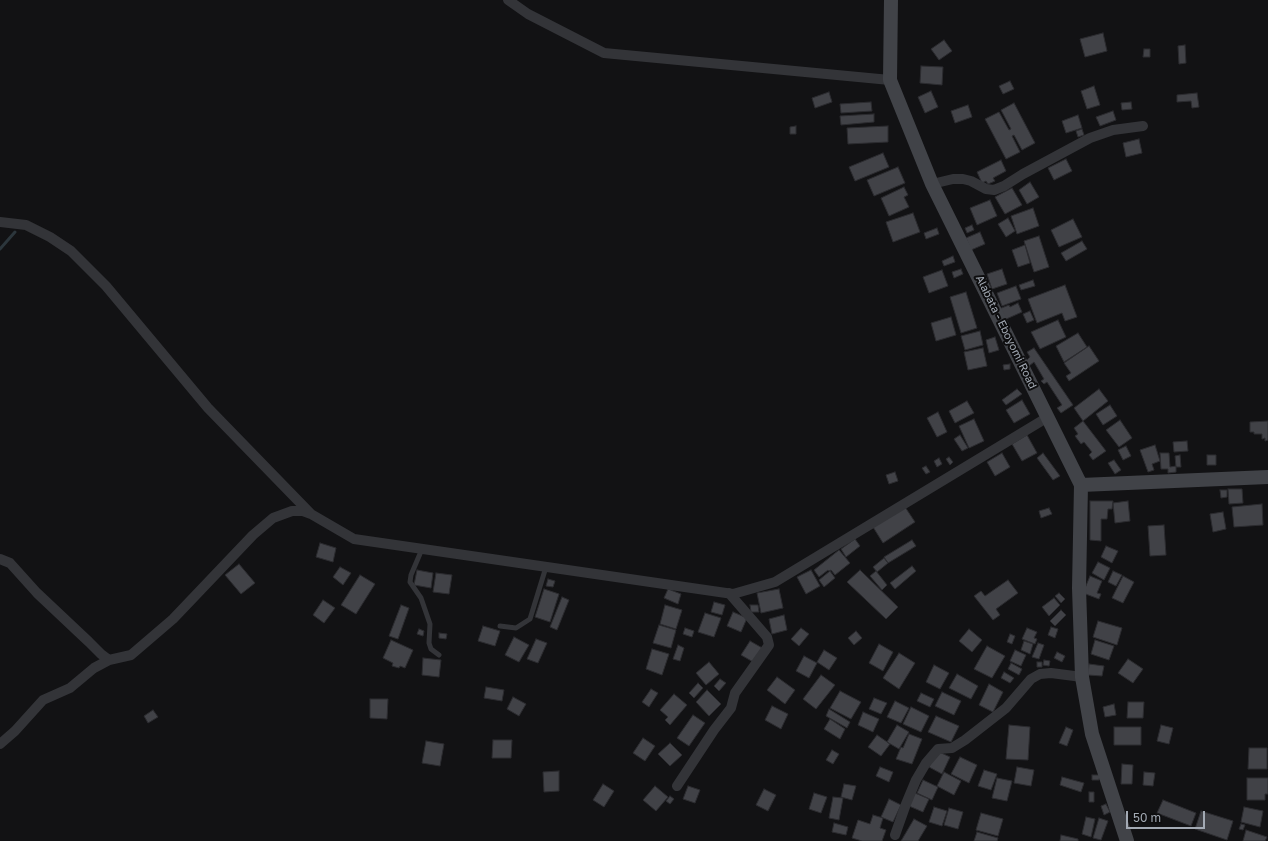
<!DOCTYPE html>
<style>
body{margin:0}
#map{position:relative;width:1268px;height:841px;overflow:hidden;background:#121214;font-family:"Golos Text",sans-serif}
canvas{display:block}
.scale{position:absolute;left:1126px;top:811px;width:79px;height:18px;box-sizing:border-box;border:2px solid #a3aab4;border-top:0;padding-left:5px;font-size:12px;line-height:14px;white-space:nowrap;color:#a3aab4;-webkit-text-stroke:3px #0d0d0e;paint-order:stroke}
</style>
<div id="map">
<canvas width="1268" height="841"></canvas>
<div class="scale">50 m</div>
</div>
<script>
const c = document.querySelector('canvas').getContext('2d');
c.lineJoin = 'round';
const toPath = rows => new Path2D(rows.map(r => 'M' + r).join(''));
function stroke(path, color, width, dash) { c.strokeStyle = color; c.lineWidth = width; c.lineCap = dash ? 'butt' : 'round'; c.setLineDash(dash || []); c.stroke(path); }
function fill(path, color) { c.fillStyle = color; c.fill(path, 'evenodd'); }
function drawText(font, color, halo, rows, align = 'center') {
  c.font = font + ' "Golos Text",sans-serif'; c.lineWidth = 4; c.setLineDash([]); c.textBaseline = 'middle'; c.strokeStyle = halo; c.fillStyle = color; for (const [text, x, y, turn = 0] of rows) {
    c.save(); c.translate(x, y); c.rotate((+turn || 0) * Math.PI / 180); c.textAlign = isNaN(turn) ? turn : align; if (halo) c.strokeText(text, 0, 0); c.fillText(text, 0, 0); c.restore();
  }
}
stroke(toPath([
 [0,249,15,232]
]), '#2c363c', 3);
const building = toPath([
 [1103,33,1107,51,1085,57,1080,39,1103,33],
 [944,40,952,51,939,60,931,49,944,40],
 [1185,45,1186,63,1179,64,1178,46,1185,45],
 [1144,49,1150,49,1150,57,1143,57,1144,49],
 [921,66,943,67,942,85,920,83,921,66],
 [1010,81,1014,89,1003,94,999,86,1010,81],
 [1094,86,1100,105,1087,109,1081,91,1094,86],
 [931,91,938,107,925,113,918,97,931,91],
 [829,92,832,102,815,108,812,98,829,92],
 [1197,93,1199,107,1192,108,1191,101,1177,102,1177,95,1197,93],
 [871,102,872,111,841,113,840,104,871,102],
 [1131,102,1132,109,1122,110,1121,103,1131,102],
 [1014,103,1035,143,1022,150,1014,135,1012,136,1020,152,1006,159,985,119,999,112,1009,130,1011,129,1001,110,1014,103],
 [968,105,972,117,955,123,951,111,968,105],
 [1113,111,1116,120,1100,126,1096,117,1113,111],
 [874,114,874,122,841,125,840,116,874,114],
 [1078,115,1082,128,1066,133,1062,121,1078,115],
 [796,126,796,134,790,134,790,127,796,126],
 [888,126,888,142,848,144,847,128,888,126],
 [1082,129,1084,135,1078,137,1076,131,1082,129],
 [1139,139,1142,153,1126,157,1123,143,1139,139],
 [883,153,889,167,855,181,849,167,883,153],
 [1066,159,1072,171,1054,180,1048,168,1066,159],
 [1001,160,1006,171,993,178,995,181,988,184,986,181,982,183,977,172,1001,160],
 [898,167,905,183,874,196,867,180,898,167],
 [1030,182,1039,197,1027,204,1019,190,1030,182],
 [904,187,908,195,904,197,909,207,889,216,881,198,904,187],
 [1012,188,1022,205,1005,214,995,197,1012,188],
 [990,200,997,216,977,225,970,208,990,200],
 [1033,208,1039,226,1017,234,1011,216,1033,208],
 [913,213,920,232,893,242,886,222,913,213],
 [1008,218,1015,231,1006,237,998,224,1008,218],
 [1073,219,1082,237,1059,247,1051,230,1073,219],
 [972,225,974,230,967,233,965,228,972,225],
 [937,228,939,234,926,239,924,233,937,228],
 [980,232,985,244,971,250,966,238,980,232],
 [1039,236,1049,267,1034,272,1024,241,1039,236],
 [1082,241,1087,249,1066,261,1061,253,1082,241],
 [1025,245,1030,263,1018,267,1012,250,1025,245],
 [953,256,955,262,944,266,942,261,953,256],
 [961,269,963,274,954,278,952,272,961,269],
 [1002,269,1007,284,992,289,987,274,1002,269],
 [942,270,948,286,929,293,923,277,942,270],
 [1033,280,1035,286,1021,290,1019,285,1033,280],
 [1065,285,1077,317,1065,321,1062,313,1037,323,1028,299,1065,285],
 [1016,286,1021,299,1002,306,997,293,1016,286],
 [966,292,977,328,961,333,950,297,966,292],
 [1018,303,1022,312,1004,320,999,309,1009,305,1010,307,1018,303],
 [1030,311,1034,320,1027,323,1023,314,1030,311],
 [951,317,956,335,936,341,931,323,951,317],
 [1058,320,1066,337,1040,349,1031,332,1058,320],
 [980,331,983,345,965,350,961,336,980,331],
 [1078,333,1087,347,1064,362,1056,346,1078,333],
 [995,337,999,350,989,353,986,340,995,337],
 [1089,346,1099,361,1069,381,1066,376,1071,373,1064,363,1089,346],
 [983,348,987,366,968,370,964,352,983,348],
 [1034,348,1073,405,1061,413,1057,408,1062,405,1047,382,1044,384,1041,381,1044,379,1034,362,1029,366,1026,361,1030,357,1027,352,1034,348],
 [1010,364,1010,369,1004,370,1003,365,1010,364],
 [1017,389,1022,394,1006,405,1002,400,1017,389],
 [1099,389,1108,401,1083,421,1074,408,1099,389],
 [1022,400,1030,414,1014,423,1006,410,1022,400],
 [967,401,974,413,955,423,949,411,967,401],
 [1110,405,1117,416,1103,425,1096,414,1110,405],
 [938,412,947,432,937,437,927,418,938,412],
 [974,419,984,441,969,448,959,426,974,419],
 [1120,420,1132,438,1119,447,1106,430,1120,420],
 [1083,421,1106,451,1093,460,1089,455,1092,452,1084,442,1081,444,1075,436,1078,434,1074,428,1083,421],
 [1268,421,1268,440,1265,441,1265,438,1262,439,1262,434,1254,434,1254,432,1250,432,1250,422,1268,421],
 [960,435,968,448,962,451,954,439,960,435],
 [1027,435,1037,453,1022,461,1012,444,1027,435],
 [1187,441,1188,451,1174,452,1173,442,1187,441],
 [1155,445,1160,461,1152,464,1154,470,1148,472,1140,450,1155,445],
 [1126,446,1131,456,1123,460,1118,450,1126,446],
 [1002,453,1010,467,995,476,987,462,1002,453],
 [1043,453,1060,476,1053,480,1037,458,1043,453],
 [1160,453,1169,453,1170,467,1176,466,1176,472,1168,473,1168,469,1161,469,1160,453],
 [1180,455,1181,467,1176,467,1175,456,1180,455],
 [1207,455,1216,455,1216,465,1207,465,1207,455],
 [949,457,953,462,950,465,946,459,949,457],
 [939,458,942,464,937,467,934,461,939,458],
 [1114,460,1121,470,1115,474,1108,463,1114,460],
 [926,466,930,472,926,474,922,468,926,466],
 [895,472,898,481,889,484,886,475,895,472],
 [1228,489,1242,489,1243,503,1229,504,1228,489],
 [1220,490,1227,490,1227,497,1221,498,1220,490],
 [1090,501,1113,501,1112,509,1108,509,1107,519,1101,519,1101,541,1090,540,1090,501],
 [1128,501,1130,521,1115,523,1113,503,1128,501],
 [1262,504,1263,525,1234,527,1232,507,1262,504],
 [905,507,915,522,883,543,873,527,905,507],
 [1049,508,1052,514,1041,518,1039,511,1049,508],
 [1223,512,1226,529,1213,532,1210,514,1223,512],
 [1164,525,1166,555,1150,556,1148,526,1164,525],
 [855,539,860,546,846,557,841,549,855,539],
 [912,540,916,546,888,563,884,557,912,540],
 [320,543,336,548,333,562,316,557,320,543],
 [1106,546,1118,551,1112,563,1101,557,1106,546],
 [839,550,850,563,835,575,831,570,829,571,828,570,819,577,814,570,839,550],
 [884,558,888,563,877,572,873,567,884,558],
 [1098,562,1110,568,1104,580,1092,573,1098,562],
 [239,564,255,583,241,594,225,575,239,564],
 [912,566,916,571,895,589,890,583,912,566],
 [340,567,351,573,343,585,333,577,340,567],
 [417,570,433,573,431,588,414,585,417,570],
 [811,570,820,586,806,594,797,577,811,570],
 [860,570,898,607,886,619,847,582,860,570],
 [830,571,835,578,824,587,819,580,830,571],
 [876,571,887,585,882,590,870,576,876,571],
 [1113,571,1122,575,1116,586,1108,582,1113,571],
 [436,573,452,575,449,594,433,592,436,573],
 [360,575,375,584,356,614,341,605,360,575],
 [1090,576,1102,581,1097,593,1101,594,1099,599,1083,593,1090,576],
 [1123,576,1134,582,1123,603,1112,598,1123,576],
 [548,579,555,581,553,587,546,586,548,579],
 [1008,580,1018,593,996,609,1000,615,993,620,974,596,981,591,985,596,1008,580],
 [544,589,559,594,550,622,535,617,544,589],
 [668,589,681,594,678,604,664,598,668,589],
 [779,589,783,608,761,613,757,593,779,589],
 [1059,593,1065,599,1061,603,1055,596,1059,593],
 [562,597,569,600,557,630,550,627,562,597],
 [1054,598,1060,605,1049,616,1042,607,1054,598],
 [323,600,335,608,324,623,313,615,323,600],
 [714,602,725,605,722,615,711,612,714,602],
 [401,605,409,608,398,639,389,636,401,605],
 [665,605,682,610,676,629,660,624,665,605],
 [750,605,758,605,759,612,751,612,750,605],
 [1061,610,1066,615,1055,626,1050,621,1061,610],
 [733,612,747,618,741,632,727,626,733,612],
 [705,613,721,618,714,637,698,632,705,613],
 [784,615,787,630,772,634,769,619,784,615],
 [1098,621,1122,628,1117,645,1093,637,1098,621],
 [659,625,676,630,671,648,653,643,659,625],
 [483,626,500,631,495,646,478,641,483,626],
 [1051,627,1058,629,1055,638,1048,635,1051,627],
 [685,628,694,631,692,637,683,634,685,628],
 [801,628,809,634,799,646,791,639,801,628],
 [1027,628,1037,632,1034,638,1037,639,1035,644,1022,639,1027,628],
 [419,629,424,631,423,636,417,634,419,629],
 [969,629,982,640,972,652,959,641,969,629],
 [856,631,862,638,854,645,848,638,856,631],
 [439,633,447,634,446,639,439,638,439,633],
 [1010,634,1015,636,1012,644,1007,642,1010,634],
 [514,637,529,645,519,662,505,655,514,637],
 [536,639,547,643,538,663,527,659,536,639],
 [391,640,413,650,405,668,400,666,399,668,392,666,393,663,383,658,391,640],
 [1095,640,1114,646,1109,660,1091,654,1095,640],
 [750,641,764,649,755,663,741,655,750,641],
 [1024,641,1033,644,1030,654,1021,650,1024,641],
 [1038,643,1044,645,1039,659,1032,657,1038,643],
 [879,644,893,652,883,671,869,663,879,644],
 [678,645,684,648,680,661,673,659,678,645],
 [987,646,1005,656,992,678,974,669,987,646],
 [652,649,669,654,662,675,646,669,652,649],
 [824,650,837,658,829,670,817,662,824,650],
 [1015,650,1026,655,1021,666,1010,661,1015,650],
 [1057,652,1065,656,1062,662,1054,658,1057,652],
 [899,653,915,663,899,689,883,678,899,653],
 [804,656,817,663,809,678,796,671,804,656],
 [423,658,441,660,439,677,422,675,423,658],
 [1128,659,1143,669,1133,683,1118,673,1128,659],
 [1044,660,1050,661,1049,666,1043,665,1044,660],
 [709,662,719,674,706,685,696,673,709,662],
 [1037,662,1042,662,1042,667,1037,667,1037,662],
 [1011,663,1022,669,1019,675,1008,669,1011,663],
 [1089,664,1104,666,1102,676,1088,675,1089,664],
 [934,665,949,673,940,689,926,682,934,665],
 [1004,672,1014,678,1010,683,1001,678,1004,672],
 [957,674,978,686,971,699,949,688,957,674],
 [821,675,835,685,816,709,803,699,821,675],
 [777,677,795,690,785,704,767,690,777,677],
 [720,679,726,683,719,691,714,686,720,679],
 [698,683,703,688,694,698,689,693,698,683],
 [989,684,1003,692,993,712,979,705,989,684],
 [486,687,504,690,502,701,484,698,486,687],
 [651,689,658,693,649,707,642,702,651,689],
 [707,690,721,704,709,716,696,702,707,690],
 [840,691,861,702,851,719,830,708,840,691],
 [942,692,961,701,954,715,935,706,942,692],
 [921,693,934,699,930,707,917,701,921,693],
 [674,694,687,705,670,725,665,720,668,717,660,710,674,694],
 [513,697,526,704,519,716,507,709,513,697],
 [874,698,887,703,881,714,869,709,874,698],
 [370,699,388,699,387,719,370,718,370,699],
 [895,701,909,708,901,723,887,717,895,701],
 [1128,702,1144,702,1143,718,1127,718,1128,702],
 [1114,704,1116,715,1105,717,1103,707,1114,704],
 [772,706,788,714,781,729,765,720,772,706],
 [911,707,929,716,921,732,903,724,911,707],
 [829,709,850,722,847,728,826,716,829,709],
 [153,710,158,717,148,723,144,716,153,710],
 [863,712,879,719,873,732,858,725,863,712],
 [693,715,705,723,689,746,677,738,693,715],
 [936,716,959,726,951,742,928,732,936,716],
 [830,719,845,729,840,739,824,729,830,719],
 [897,725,909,732,899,749,887,742,897,725],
 [1009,725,1030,727,1028,760,1006,759,1009,725],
 [1161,725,1173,728,1169,744,1157,741,1161,725],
 [1066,727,1073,730,1067,746,1059,743,1066,727],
 [1114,727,1141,727,1141,745,1114,745,1114,727],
 [909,734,922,739,912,764,896,759,901,747,903,748,909,734],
 [877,735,890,744,881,756,868,747,877,735],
 [643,738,655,746,645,761,633,753,643,738],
 [493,740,512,740,511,758,492,758,493,740],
 [426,741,444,744,440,766,422,763,426,741],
 [670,743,682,755,670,766,658,754,670,743],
 [1249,748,1267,748,1267,769,1248,769,1249,748],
 [832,750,839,754,833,764,826,760,832,750],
 [937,751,950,757,942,774,929,767,937,751],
 [960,757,977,765,969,783,951,774,960,757],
 [1122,764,1133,765,1132,784,1121,784,1122,764],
 [880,767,893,772,889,782,876,776,880,767],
 [1017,767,1034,770,1031,786,1014,783,1017,767],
 [984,770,997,774,991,790,978,786,984,770],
 [559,771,559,791,544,792,543,772,559,771],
 [944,772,961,781,954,795,937,786,944,772],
 [1144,772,1155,773,1153,786,1143,785,1144,772],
 [1092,775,1100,775,1099,780,1092,780,1092,775],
 [1062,777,1084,783,1081,792,1060,785,1062,777],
 [997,778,1012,781,1007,801,992,798,997,778],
 [1247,778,1268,778,1268,794,1265,794,1265,800,1247,800,1247,778],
 [923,780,938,787,932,800,917,793,923,780],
 [603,784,614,791,604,807,593,800,603,784],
 [844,784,856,786,852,800,841,797,844,784],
 [655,786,668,797,656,811,643,800,655,786],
 [688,786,700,790,695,803,683,799,688,786],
 [764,789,776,795,768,811,756,805,764,789],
 [1089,792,1094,792,1094,802,1089,802,1089,792],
 [814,793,827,797,821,813,809,809,814,793],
 [915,793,929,799,923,812,909,806,915,793],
 [670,796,674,799,670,804,666,801,670,796],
 [833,797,843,798,839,820,829,818,833,797],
 [889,799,901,805,893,822,881,817,889,799],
 [1163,800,1196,813,1191,826,1157,813,1163,800],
 [1106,804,1110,812,1104,815,1101,806,1106,804],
 [934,807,947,811,942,826,929,822,934,807],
 [1244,807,1263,811,1260,827,1241,822,1244,807],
 [949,808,963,812,958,829,944,825,949,808],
 [1201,811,1233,821,1227,840,1195,829,1201,811],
 [981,813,1003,819,998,836,976,830,981,813],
 [873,815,883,818,880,828,886,830,882,841,862,841,852,838,858,820,870,824,873,815],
 [1086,817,1095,819,1091,837,1082,834,1086,817],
 [1099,818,1108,821,1101,840,1093,838,1099,818],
 [914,819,927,826,918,841,901,841,914,819],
 [834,823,848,827,846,835,832,832,834,823],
 [1241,824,1245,825,1243,830,1239,829,1241,824],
 [1246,830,1267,837,1265,841,1243,841,1246,830],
 [977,832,998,838,997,841,974,841,977,832],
 [1061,835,1078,839,1078,841,1060,841,1061,835]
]);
fill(building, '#414247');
stroke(building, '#2c2c30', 1);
stroke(toPath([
 [422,549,411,575,410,582,421,598,430,624,429,643,431,649,439,655],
 [500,626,516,628,530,619,546,567]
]), '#333438', 5);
stroke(toPath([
 [508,0,528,14,604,53,890,80],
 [932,184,953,179,963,179,971,181,986,189,994,190,1004,186,1023,174,1090,138,1113,130,1143,126],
 [0,222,26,225,50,237,71,251,106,286,208,408,311,514,354,539,733,594,775,582,1048,417],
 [0,559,10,563,37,593,89,642,101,654,109,660],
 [0,744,15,731,43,700,70,688,94,668,109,660,131,655,173,619,253,535,273,518,292,511,303,511,311,514],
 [677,786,714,730,731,708,735,693,769,645,767,637,729,593],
 [895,835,906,804,916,780,926,763,938,749,952,748,965,740,1006,708,1031,679,1040,674,1051,673,1082,677]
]), '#333438', 10);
stroke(toPath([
 [891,0,890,80,932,184,1081,485,1268,477],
 [1081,485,1079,588,1082,677,1092,734,1127,841]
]), '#414348', 14);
drawText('11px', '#a3aab4', '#0d0d0e', [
 ["Alabata - Eboyomi Road",1006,332,64]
]);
</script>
